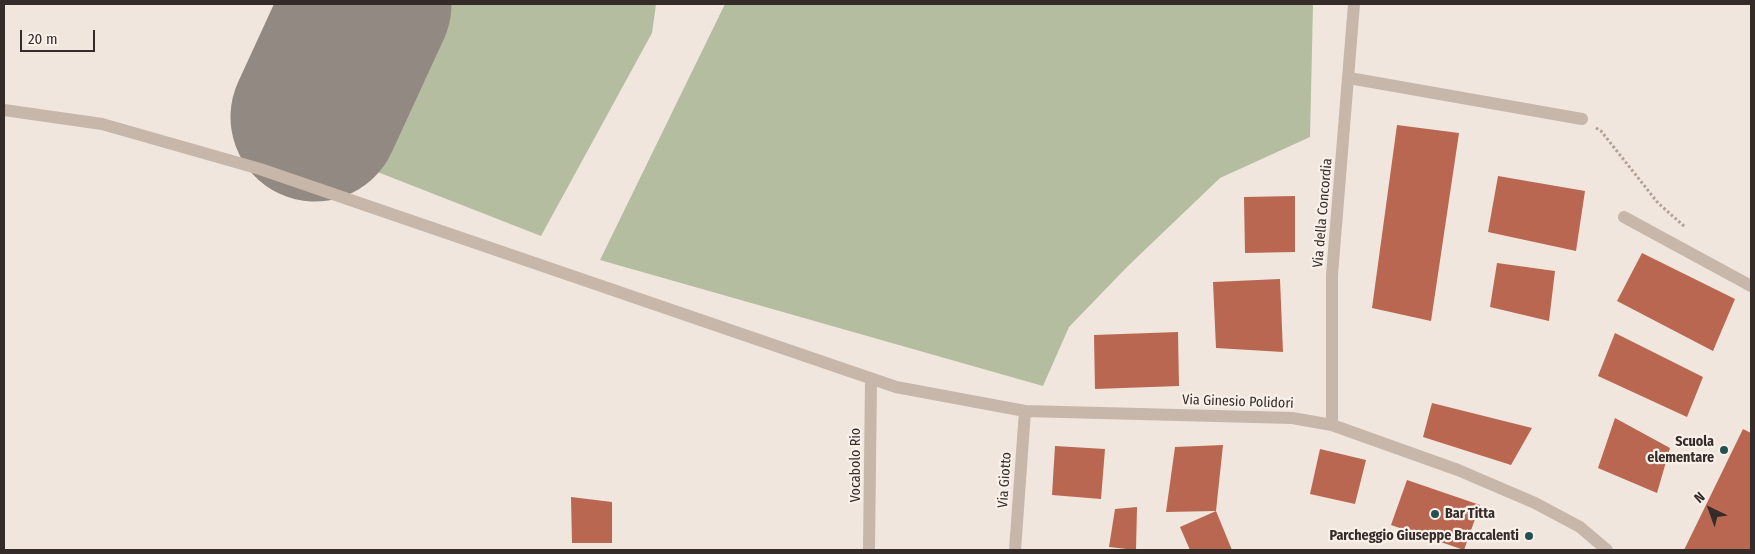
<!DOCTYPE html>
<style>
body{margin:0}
#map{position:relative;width:1755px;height:554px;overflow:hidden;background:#f0e6dd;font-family:"Fira Sans Condensed",sans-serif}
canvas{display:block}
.frame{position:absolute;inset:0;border:5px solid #352c29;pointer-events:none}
.north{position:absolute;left:1685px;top:484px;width:50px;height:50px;-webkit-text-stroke:4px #f8f0e9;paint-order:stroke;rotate:318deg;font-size:14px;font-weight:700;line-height:20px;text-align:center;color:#352c29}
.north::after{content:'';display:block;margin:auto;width:18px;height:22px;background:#352c29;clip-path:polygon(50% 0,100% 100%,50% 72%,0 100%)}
.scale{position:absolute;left:20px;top:30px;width:75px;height:22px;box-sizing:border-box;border:2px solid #352c29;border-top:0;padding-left:6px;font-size:15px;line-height:18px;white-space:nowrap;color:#352c29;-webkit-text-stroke:4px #f8f0e9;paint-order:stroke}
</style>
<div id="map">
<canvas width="1755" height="554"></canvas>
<div class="frame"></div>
<div class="north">N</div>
<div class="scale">20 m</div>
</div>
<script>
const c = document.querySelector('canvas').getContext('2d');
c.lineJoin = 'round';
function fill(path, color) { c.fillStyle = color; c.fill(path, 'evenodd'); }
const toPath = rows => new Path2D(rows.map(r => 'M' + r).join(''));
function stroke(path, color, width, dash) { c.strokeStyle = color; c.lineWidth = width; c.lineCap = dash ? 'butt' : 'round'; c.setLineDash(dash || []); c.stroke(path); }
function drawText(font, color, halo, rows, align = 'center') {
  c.font = font + ' "Fira Sans Condensed",sans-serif'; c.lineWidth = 4.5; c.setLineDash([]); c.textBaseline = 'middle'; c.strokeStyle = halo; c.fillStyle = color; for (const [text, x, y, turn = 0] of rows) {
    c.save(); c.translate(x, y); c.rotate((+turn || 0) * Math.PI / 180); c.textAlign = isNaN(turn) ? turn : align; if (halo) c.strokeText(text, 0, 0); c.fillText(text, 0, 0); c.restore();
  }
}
fill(toPath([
 [316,4,656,4,652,33,541,236,260,126],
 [725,4,1313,4,1310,137,1220,178,1128,266,1069,327,1043,386,600,260]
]), '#b4bd9f');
stroke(toPath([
 [315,117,367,4]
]), '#928983', 169);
fill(toPath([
 [1397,125,1459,133,1431,321,1372,308],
 [1498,176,1585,191,1576,251,1488,232],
 [1295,196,1295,252,1245,253,1244,197],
 [1642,253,1735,299,1713,351,1617,301],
 [1497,263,1555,271,1549,321,1490,307],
 [1280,279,1283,352,1216,348,1213,282],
 [1178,332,1179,386,1095,389,1094,335],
 [1615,333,1703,377,1687,417,1598,376],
 [1432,403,1532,428,1511,465,1423,437],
 [1615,418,1670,448,1657,493,1598,468],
 [1743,429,1751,433,1751,550,1684,550],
 [1223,445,1216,511,1232,550,1190,550,1180,527,1216,511,1166,512,1175,447],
 [1055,446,1105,449,1101,499,1052,495],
 [1320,449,1366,460,1355,504,1310,494],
 [1407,480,1480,505,1464,550,1391,525],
 [571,497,612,502,612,543,572,543],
 [1137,507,1136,550,1109,547,1115,509]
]), '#b96751');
stroke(toPath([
 [1596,128,1601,131,1658,203,1685,227]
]), '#b2a095', 3, [2.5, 2.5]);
stroke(toPath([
 [1349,78,1582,119],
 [4,110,102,124,260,169,896,387,1025,411,1292,418,1332,425,1458,470,1535,503,1580,527,1607,550],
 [1624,217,1751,286],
 [1332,425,1332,275,1354,4],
 [869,550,871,380],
 [1015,550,1025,411]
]), '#c7b6aa', 12);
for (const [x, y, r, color] of [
 [1724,450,5,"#235152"],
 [1435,514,5,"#235152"],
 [1529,536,5,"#235152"]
]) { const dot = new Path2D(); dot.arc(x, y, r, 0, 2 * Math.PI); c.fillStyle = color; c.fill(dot); stroke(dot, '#f8f0e9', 2); }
drawText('14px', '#352c29', '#f8f0e9', [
 ["Via della Concordia",1323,213,-85],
 ["Via Ginesio Polidori",1238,402,2],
 ["Vocabolo Rio",856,465,-90],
 ["Via Giotto",1005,480,-86]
]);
drawText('bold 14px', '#352c29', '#f8f0e9', [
 ["Scuola",1714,442],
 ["elementare",1714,458],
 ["Bar Titta",1445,514,"left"],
 ["Parcheggio Giuseppe Braccalenti",1519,536]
], 'right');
</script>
